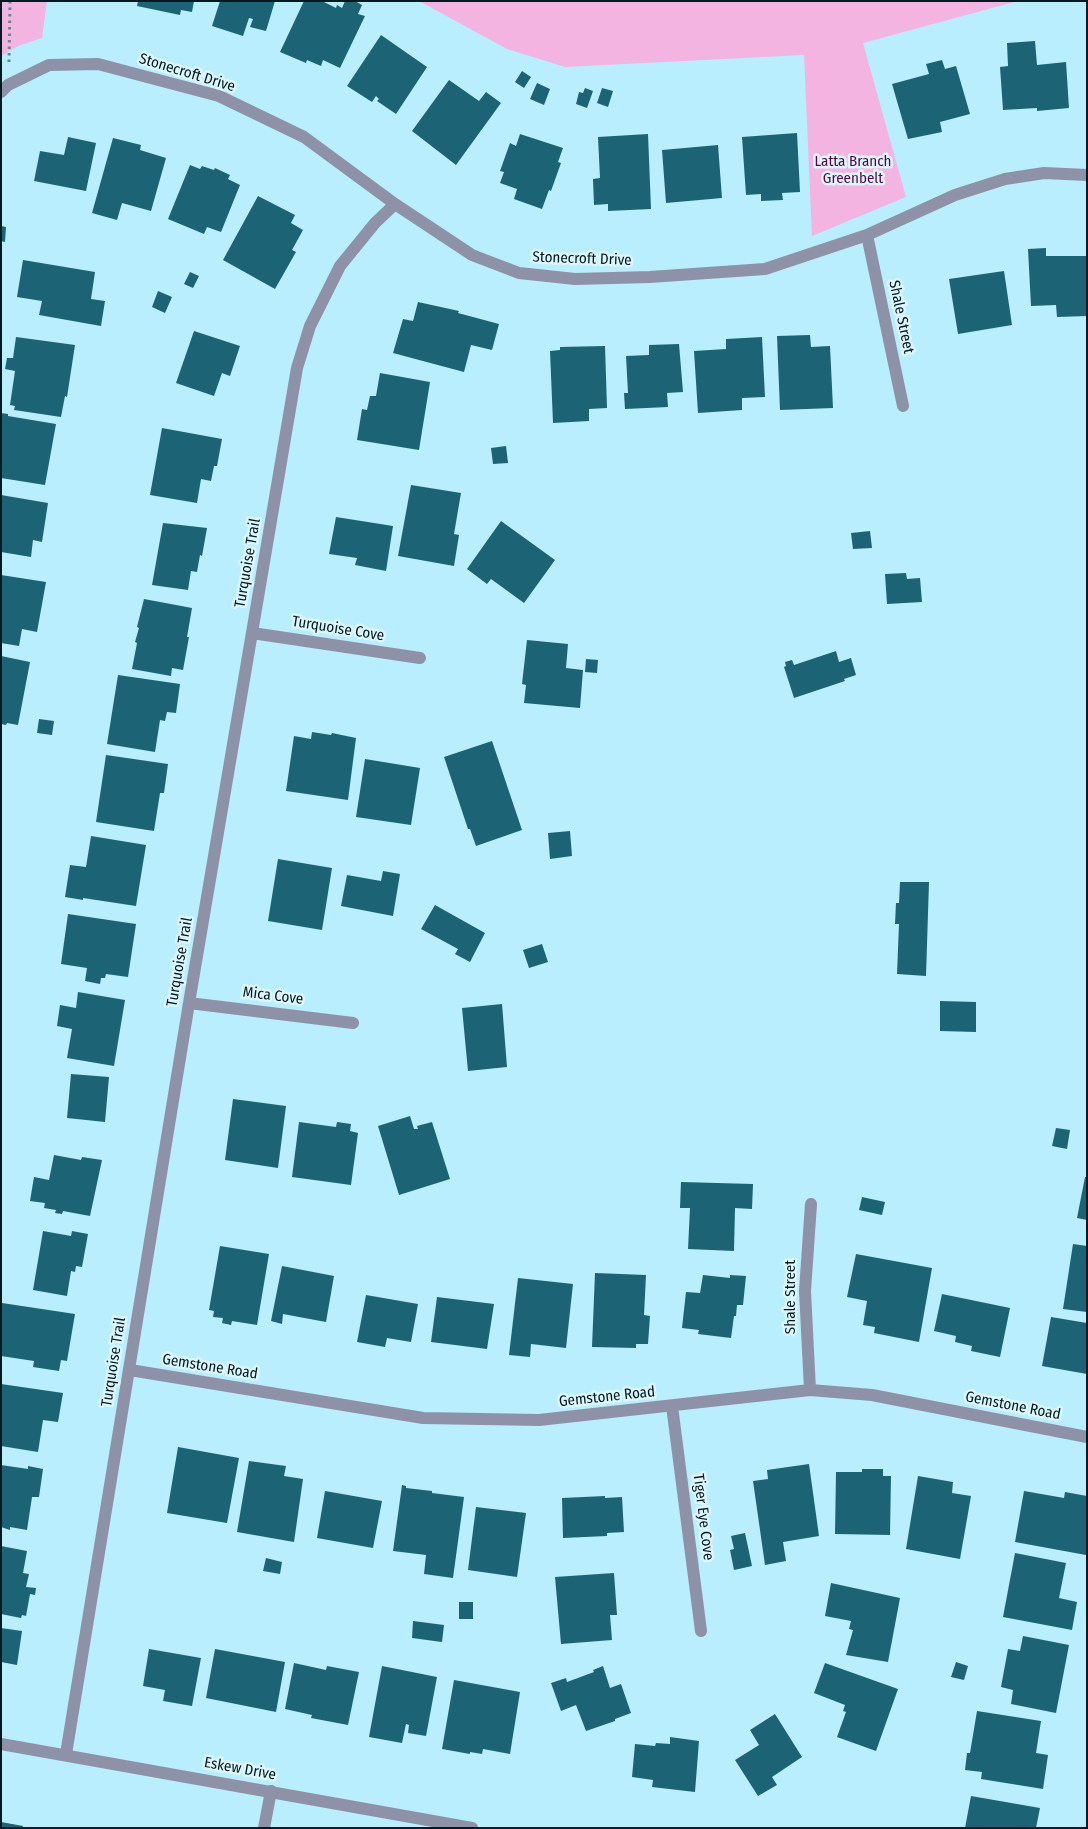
<!DOCTYPE html>
<style>
body{margin:0}
#map{position:relative;width:1088px;height:1829px;overflow:hidden;background:#b8eefd;font-family:"Fira Sans Condensed",sans-serif}
canvas{display:block}
.frame{position:absolute;inset:0;border:2px solid #001a21;pointer-events:none}
</style>
<div id="map">
<canvas width="1088" height="1829"></canvas>
<div class="frame"></div>
</div>
<script>
const c = document.querySelector('canvas').getContext('2d');
c.lineJoin = 'round';
function fill(path, color) { c.fillStyle = color; c.fill(path, 'evenodd'); }
const toPath = rows => new Path2D(rows.map(r => 'M' + r).join(''));
function stroke(path, color, width, dash) { c.strokeStyle = color; c.lineWidth = width; c.lineCap = dash ? 'butt' : 'round'; c.setLineDash(dash || []); c.stroke(path); }
function drawText(font, color, halo, rows, align = 'center') {
  c.font = font + ' "Fira Sans Condensed",sans-serif'; c.lineWidth = 5; c.setLineDash([]); c.textBaseline = 'middle'; c.strokeStyle = halo; c.fillStyle = color; for (const [text, x, y, turn = 0] of rows) {
    c.save(); c.translate(x, y); c.rotate((+turn || 0) * Math.PI / 180); c.textAlign = isNaN(turn) ? turn : align; if (halo) c.strokeText(text, 0, 0); c.fillText(text, 0, 0); c.restore();
  }
}
fill(toPath([
 [1,1,47,1,42,38,18,46,1,56],
 [419,1,1018,1,863,43,906,197,812,236,804,55,565,67,507,49]
]), '#f4b4e2');
fill(toPath([
 [138,1,194,1,192,12,181,10,180,15,137,6],
 [220,1,275,1,266,31,250,27,253,19,249,18,243,36,212,26],
 [304,1,322,1,336,8,337,5,342,8,345,1,355,1,362,5,358,14,365,16,340,68,323,60,321,66,307,60,306,63,280,52],
 [381,35,427,67,396,114,377,101,379,99,376,96,372,102,347,86],
 [1035,41,1037,65,1066,62,1069,108,1037,111,1037,108,1003,110,1000,67,1008,66,1007,43],
 [942,60,945,69,956,66,970,114,940,122,942,132,908,139,892,84,929,74,926,64],
 [522,71,531,77,524,88,515,82],
 [449,80,479,101,486,92,501,103,456,165,412,131],
 [537,83,550,89,544,105,530,99],
 [585,88,593,91,587,108,576,104,579,92,583,93],
 [602,88,613,91,608,107,597,103],
 [797,133,800,192,782,193,783,200,761,201,761,194,746,195,742,137],
 [520,134,563,148,558,162,561,163,551,191,549,190,542,209,514,199,517,189,500,183,504,172,500,171,510,143,516,146],
 [648,134,651,209,608,211,608,204,594,205,593,179,600,178,598,137],
 [68,137,96,143,86,191,34,181,40,151,64,155],
 [113,138,141,145,140,150,166,158,151,211,122,203,117,220,92,213],
 [718,145,722,198,666,203,662,150],
 [190,165,200,169,202,166,214,170,215,168,230,175,228,179,240,185,221,232,207,227,204,234,168,219],
 [258,196,295,215,291,223,303,230,292,250,296,252,275,289,223,260],
 [1,226,6,227,5,242,1,241],
 [1046,248,1046,256,1087,256,1087,316,1057,317,1056,305,1031,306,1028,249],
 [23,260,95,272,91,299,105,301,101,326,39,315,42,301,17,297],
 [1004,271,1012,325,958,334,949,279],
 [190,272,199,276,193,288,184,284],
 [158,291,172,297,165,313,152,307],
 [418,302,459,311,458,313,499,324,492,350,471,345,464,372,393,353,403,319,413,321],
 [194,331,240,346,230,376,222,373,214,396,176,383],
 [810,335,811,347,830,346,833,408,780,410,777,336],
 [16,337,75,345,67,397,65,396,61,417,14,410,15,406,10,405,15,371,5,369,7,358,13,358],
 [762,337,765,397,742,398,742,410,698,413,694,351,726,349,726,339],
 [679,344,683,392,667,393,668,407,625,409,624,393,628,393,626,356,649,355,649,345],
 [605,346,607,408,589,409,589,421,553,423,550,351,560,350,560,347],
 [380,373,430,382,419,450,357,440,362,409,367,410,370,396,376,396],
 [1,413,8,414,8,416,56,424,45,485,1,478],
 [162,428,222,439,217,466,214,466,211,481,201,479,197,503,150,495],
 [506,446,508,463,493,464,491,448],
 [411,485,461,493,454,534,459,535,454,566,398,556],
 [1,495,48,503,42,542,33,540,31,557,1,552],
 [336,517,393,526,386,571,355,565,357,558,329,554],
 [501,521,555,560,524,603,491,579,487,584,467,569],
 [163,523,207,528,202,556,200,555,197,572,191,571,188,590,152,585],
 [870,531,872,548,853,549,851,533],
 [906,573,907,579,920,578,922,602,887,604,885,574],
 [1,575,46,582,37,632,22,629,19,646,1,643],
 [144,599,192,608,187,637,189,637,183,670,172,668,171,676,132,669,137,643,135,642,139,628,137,627],
 [527,640,568,644,566,668,583,670,580,708,524,703,526,685,522,684],
 [836,651,839,662,851,658,856,675,844,679,845,681,794,698,784,667,786,666,785,662,792,660,794,665],
 [1,656,30,662,18,725,7,723,6,725,1,724],
 [586,659,598,660,597,673,585,672],
 [118,675,180,684,176,713,167,712,165,721,160,720,155,752,107,744],
 [39,719,54,721,52,735,37,733],
 [312,732,331,735,332,733,356,738,348,800,286,791,294,736,311,739],
 [492,741,522,830,476,846,470,829,468,829,444,757],
 [106,755,168,764,164,793,160,793,154,831,96,822],
 [365,759,420,768,411,825,356,817],
 [570,831,572,856,550,859,548,833],
 [91,836,146,845,136,906,83,898,83,900,65,897,70,865,86,867],
 [278,859,332,868,322,930,268,921],
 [383,871,400,874,393,916,341,906,347,875,381,881],
 [900,882,929,882,926,976,897,974,899,924,895,924,896,903,899,903],
 [435,905,485,933,470,962,455,954,458,949,421,929],
 [68,914,136,924,128,977,106,974,105,978,101,978,100,984,85,981,87,968,61,964],
 [542,944,548,962,529,968,523,950],
 [78,992,125,1000,114,1066,67,1058,72,1029,57,1026,60,1005,76,1008],
 [940,1001,976,1002,976,1032,940,1031],
 [502,1004,507,1067,468,1071,462,1008],
 [71,1074,109,1077,105,1122,67,1118],
 [233,1099,286,1106,278,1168,225,1160],
 [410,1116,414,1129,418,1129,417,1126,432,1122,450,1179,399,1195,378,1126],
 [299,1122,336,1127,337,1122,351,1124,350,1131,358,1133,351,1185,292,1177],
 [1056,1128,1070,1130,1067,1149,1052,1146],
 [54,1155,81,1160,82,1157,102,1160,90,1216,63,1211,62,1214,55,1213,56,1210,44,1208,45,1203,30,1201,34,1177,49,1180],
 [1085,1177,1087,1177,1087,1220,1077,1218],
 [681,1182,753,1184,752,1209,735,1208,734,1251,688,1249,690,1208,680,1208],
 [862,1197,885,1202,882,1215,859,1210],
 [43,1231,71,1236,72,1231,88,1234,82,1267,76,1266,75,1272,71,1271,67,1296,33,1290],
 [1073,1244,1087,1246,1087,1312,1063,1309],
 [220,1246,269,1254,257,1325,232,1321,231,1325,222,1323,223,1318,213,1317,214,1311,209,1310],
 [856,1254,932,1268,919,1342,874,1333,875,1327,863,1325,867,1301,847,1297],
 [282,1266,334,1276,326,1322,283,1314,282,1324,271,1321],
 [595,1273,646,1275,644,1315,650,1316,648,1344,636,1344,636,1348,592,1347],
 [703,1275,730,1278,730,1275,746,1276,743,1305,737,1305,736,1316,734,1316,731,1338,698,1334,699,1330,682,1328,686,1292,700,1293],
 [518,1278,573,1284,566,1348,531,1344,530,1357,509,1355],
 [942,1294,1010,1308,1000,1357,971,1351,972,1346,955,1342,956,1336,934,1331],
 [366,1295,418,1304,411,1342,387,1338,385,1347,357,1342],
 [437,1297,494,1304,487,1349,431,1342],
 [2,1303,75,1314,67,1361,61,1360,59,1371,33,1367,34,1361,1,1356],
 [1051,1317,1087,1323,1087,1374,1042,1366],
 [1,1384,63,1393,58,1422,43,1420,38,1452,1,1446],
 [178,1447,239,1458,227,1523,167,1513],
 [249,1461,286,1466,284,1476,303,1479,294,1542,237,1532],
 [809,1464,819,1536,783,1542,786,1561,765,1565,753,1481,768,1479,767,1470],
 [1,1465,28,1469,28,1466,43,1469,39,1497,32,1497,27,1530,10,1527,10,1530,1,1527],
 [862,1469,883,1469,883,1476,891,1476,890,1535,835,1534,836,1472,862,1472],
 [918,1476,953,1482,952,1493,971,1496,960,1559,906,1549],
 [402,1485,406,1486,406,1488,432,1491,432,1493,464,1497,453,1578,424,1574,426,1555,393,1551],
 [325,1491,382,1501,373,1548,317,1538],
 [1024,1491,1064,1498,1065,1492,1087,1496,1086,1555,1015,1542],
 [605,1496,605,1498,622,1497,624,1532,607,1533,607,1536,563,1538,562,1498],
 [476,1507,526,1513,517,1577,468,1570],
 [745,1533,752,1566,734,1570,730,1550,734,1549,731,1536],
 [1,1546,27,1551,23,1573,29,1574,26,1587,36,1588,35,1595,30,1594,26,1616,22,1615,21,1618,1,1614],
 [1015,1553,1066,1563,1059,1598,1077,1602,1072,1630,1003,1617],
 [266,1558,282,1562,280,1574,263,1571],
 [614,1573,617,1615,610,1615,612,1640,561,1644,555,1577],
 [831,1583,900,1598,888,1662,846,1655,853,1630,849,1629,851,1621,825,1616],
 [459,1602,473,1602,473,1619,459,1619],
 [413,1621,444,1625,442,1642,412,1638],
 [1,1628,22,1631,17,1665,1,1662],
 [1023,1636,1069,1645,1056,1713,1011,1704,1013,1690,1001,1687,1008,1649,1020,1651],
 [149,1649,201,1658,192,1706,163,1701,165,1690,143,1686],
 [215,1649,285,1662,276,1712,206,1698],
 [956,1662,968,1666,964,1680,951,1677],
 [294,1663,326,1670,327,1666,359,1672,348,1725,311,1718,312,1715,285,1709],
 [825,1663,898,1689,876,1751,837,1737,846,1712,843,1711,845,1705,814,1693],
 [382,1666,437,1677,426,1736,408,1733,409,1725,406,1724,402,1743,369,1737],
 [603,1666,610,1688,621,1684,631,1713,615,1719,615,1721,586,1731,576,1705,561,1711,551,1683,566,1678,567,1682,594,1672,593,1670],
 [454,1680,520,1692,510,1754,483,1749,482,1754,470,1752,470,1754,442,1749],
 [977,1711,1041,1721,1036,1753,1048,1755,1043,1789,981,1779,982,1772,965,1770,967,1753,970,1753],
 [775,1714,802,1757,772,1777,777,1785,758,1796,735,1760,759,1745,750,1730],
 [670,1737,699,1741,695,1792,652,1787,653,1780,632,1777,635,1744,655,1746,656,1743,670,1744],
 [971,1796,1040,1808,1036,1828,965,1828],
 [1,1822,23,1826,23,1828,1,1828]
]), '#1c6475');
stroke(toPath([
 [9,62,10,1]
]), '#618a95', 3, [2.5, 4]);
stroke(toPath([
 [1,92,8,85,49,65,98,64,219,96,304,137,395,204,472,255,519,273,575,279,650,277,765,269,867,235,955,195,1005,179,1044,173,1087,175],
 [867,235,903,406],
 [252,633,420,658],
 [189,1003,353,1023],
 [130,1370,423,1418,539,1420,810,1390,872,1395,1087,1437],
 [810,1390,805,1291,811,1204],
 [672,1406,701,1631],
 [66,1754,189,1003,297,368,310,326,340,266,375,223,395,204],
 [264,1828,271,1791]
]), '#8e92a8', 12);
stroke(toPath([
 [1,1744,472,1828]
]), '#8e92a8', 12);
drawText('15px', '#001a21', '#dcf6fe', [
 ["Stonecroft Drive",187,73,17],
 ["Stonecroft Drive",582,259,2],
 ["Shale Street",901,317,78],
 ["Turquoise Trail",248,563,-80],
 ["Turquoise Cove",338,629,9],
 ["Turquoise Trail",180,962,-80],
 ["Mica Cove",273,996,7],
 ["Shale Street",791,1297,-90],
 ["Turquoise Trail",114,1362,-81],
 ["Gemstone Road",210,1367,9],
 ["Gemstone Road",607,1397,-6],
 ["Gemstone Road",1013,1406,11],
 ["Tiger Eye Cove",703,1517,83],
 ["Eskew Drive",240,1769,10]
]);
drawText('15px', '#5a044c', '#dcf6fe', [
 ["Latta Branch",853,162],
 ["Greenbelt",853,179]
]);
</script>
